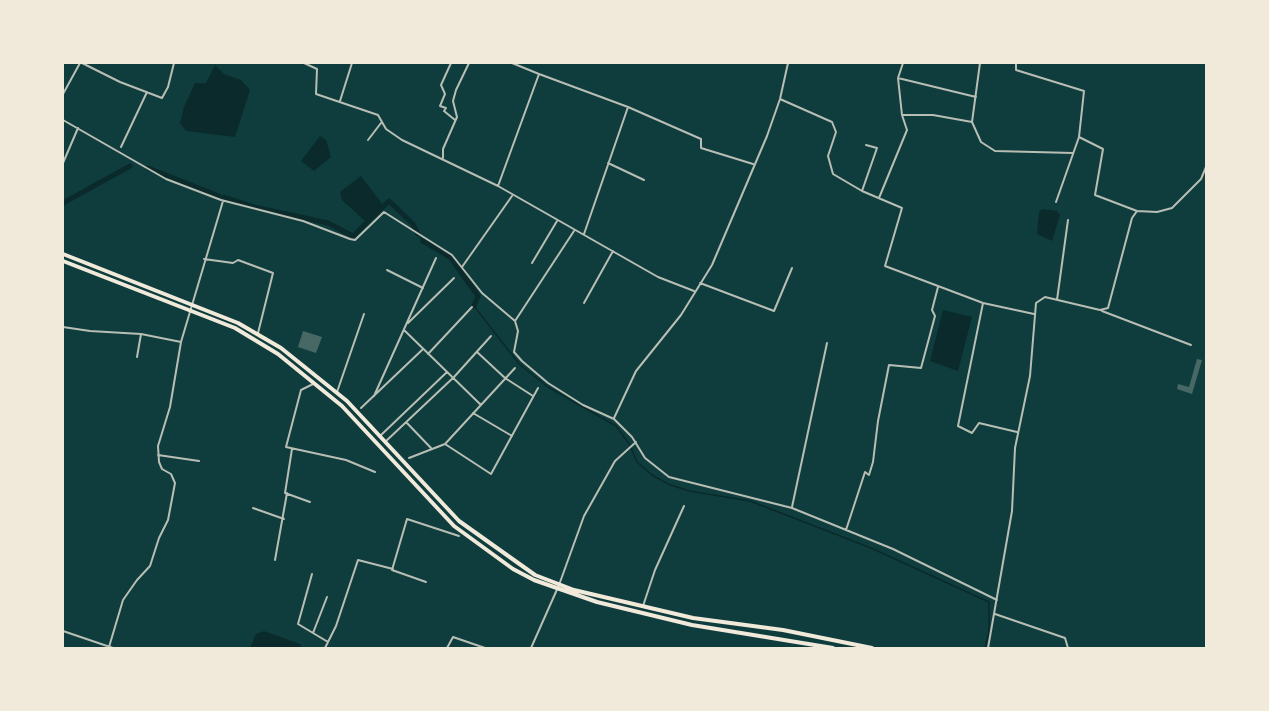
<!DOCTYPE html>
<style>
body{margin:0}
#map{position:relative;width:1269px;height:711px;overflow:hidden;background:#0f3d3e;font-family:"DM Sans",sans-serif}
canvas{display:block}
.frame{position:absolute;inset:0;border:64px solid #f1e9da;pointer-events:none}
</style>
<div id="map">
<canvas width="1269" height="711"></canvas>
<div class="frame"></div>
</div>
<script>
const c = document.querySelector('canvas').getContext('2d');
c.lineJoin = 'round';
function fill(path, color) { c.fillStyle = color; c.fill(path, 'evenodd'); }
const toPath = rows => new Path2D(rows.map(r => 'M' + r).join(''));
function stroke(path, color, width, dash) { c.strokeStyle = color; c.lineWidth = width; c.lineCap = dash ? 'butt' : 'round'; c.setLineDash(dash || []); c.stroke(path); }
fill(toPath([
 [215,65,224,74,241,80,250,90,235,137,186,131,180,123,184,107,195,83,206,83],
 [320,136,326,140,331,157,314,171,301,161],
 [361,176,383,205,378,213,365,221,342,200,340,192],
 [1042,209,1057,211,1060,215,1052,241,1037,234,1039,212],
 [943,310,972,317,958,371,930,361],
 [264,631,300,644,302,648,250,648,256,634]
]), '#0a2a2b');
stroke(toPath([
 [420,237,423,241],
 [474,306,519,364,548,387,616,426,630,445,637,462,652,475,668,484,689,491,750,501,871,548,989,602,989,631,985,648]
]), '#0a2a2b', 1.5);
stroke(toPath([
 [148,168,219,196],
 [224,197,254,207,328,223,353,236,389,201,413,224,418,234],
 [63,203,130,166],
 [423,241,450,257,478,296,474,306]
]), '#0a2a2b', 5);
fill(toPath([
 [303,331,322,337,316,353,298,347],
 [1197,359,1202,360,1192,394,1177,389,1178,384,1189,387]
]), '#486865');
stroke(toPath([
 [82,63,120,82,162,98,168,87,174,63],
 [304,63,317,69,316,94,378,115,386,129,402,140,498,186,658,277,694,291],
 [451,63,441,85,445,94,440,106,446,108,444,111,455,120],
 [512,63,539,74],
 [1016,63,1016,70,1084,91,1079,137,1103,149,1095,195,1137,211],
 [898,78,976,97],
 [63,94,80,63],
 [780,99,832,122,836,132,828,156,833,174,862,191,902,208,885,266,983,303,1034,314],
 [340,101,352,63],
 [628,107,701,139,701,148,753,164],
 [902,115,933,115,972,122,980,63],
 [63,120,166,179,221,200,303,221,350,239,355,240,384,212,452,255,482,293,515,321,518,331,514,352,522,361,548,383,583,405,614,419,632,437,645,458,669,477,792,508,893,549,997,600],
 [972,122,981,142,995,151,1073,153],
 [368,140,381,123],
 [121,147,147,92],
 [443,158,443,149,457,117,453,101,456,90,469,63],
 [63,163,78,128],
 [608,163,644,180],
 [498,186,539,74,628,107,584,234],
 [862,191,877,148,866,145],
 [879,198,907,130,902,115,898,78,903,63],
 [1056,202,1079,137],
 [204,259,233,263,238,260,273,273,258,333],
 [532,263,557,221],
 [462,267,512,196],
 [387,270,423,288],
 [700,283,774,311,792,268],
 [1057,300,1068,220],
 [584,303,613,251],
 [983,303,958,426,972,433,979,423,1017,432],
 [1102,311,1191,345],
 [515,321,574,231],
 [408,323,454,278],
 [63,327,90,331,141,334,181,342],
 [404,330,481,405],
 [477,352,505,378,533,396],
 [428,354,472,307],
 [137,357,141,334],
 [313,384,301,390,286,447,346,460,375,472],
 [337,392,364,314],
 [374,396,436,258],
 [361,408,422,350],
 [473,413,512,436],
 [614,418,636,371,681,315,712,265,767,136,780,99,788,63],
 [406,422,431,448],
 [380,436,447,372],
 [385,442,454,377,491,336],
 [445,444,491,474,538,388],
 [292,449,285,493,310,502],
 [158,455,199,461],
 [409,458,445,444,515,368],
 [792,507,827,343],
 [253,508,284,519],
 [846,530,865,472,869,475,873,462,878,421,889,365,921,368,935,316,932,310,938,287],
 [275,560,287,493],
 [312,574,298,624,313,633,327,597],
 [426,582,392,570,407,519,459,536],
 [643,606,655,570,684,506],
 [995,614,1065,638,1068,648],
 [63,631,113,648],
 [313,633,328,642,336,626,358,560,393,569],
 [109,647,123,600,137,580,150,566,159,538,168,520,175,483,171,474,162,469,159,462,158,446,170,407,181,342,223,201],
 [325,648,328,642],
 [447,648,453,637,485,648],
 [531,648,559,585,584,516,615,461,636,442],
 [988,648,1012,511,1015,448,1030,376,1036,303,1045,297,1100,310,1108,308,1132,218,1137,211,1157,212,1172,208,1201,179,1206,167]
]), '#b8beb3', 2);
stroke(toPath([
 [63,254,238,323,281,348,347,401,459,521,535,575,574,590,693,618,783,630,872,648],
 [63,261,235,328,278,354,342,406,454,526,513,569,534,580,597,602,692,625,833,648]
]), '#f1e9da', 4);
</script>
